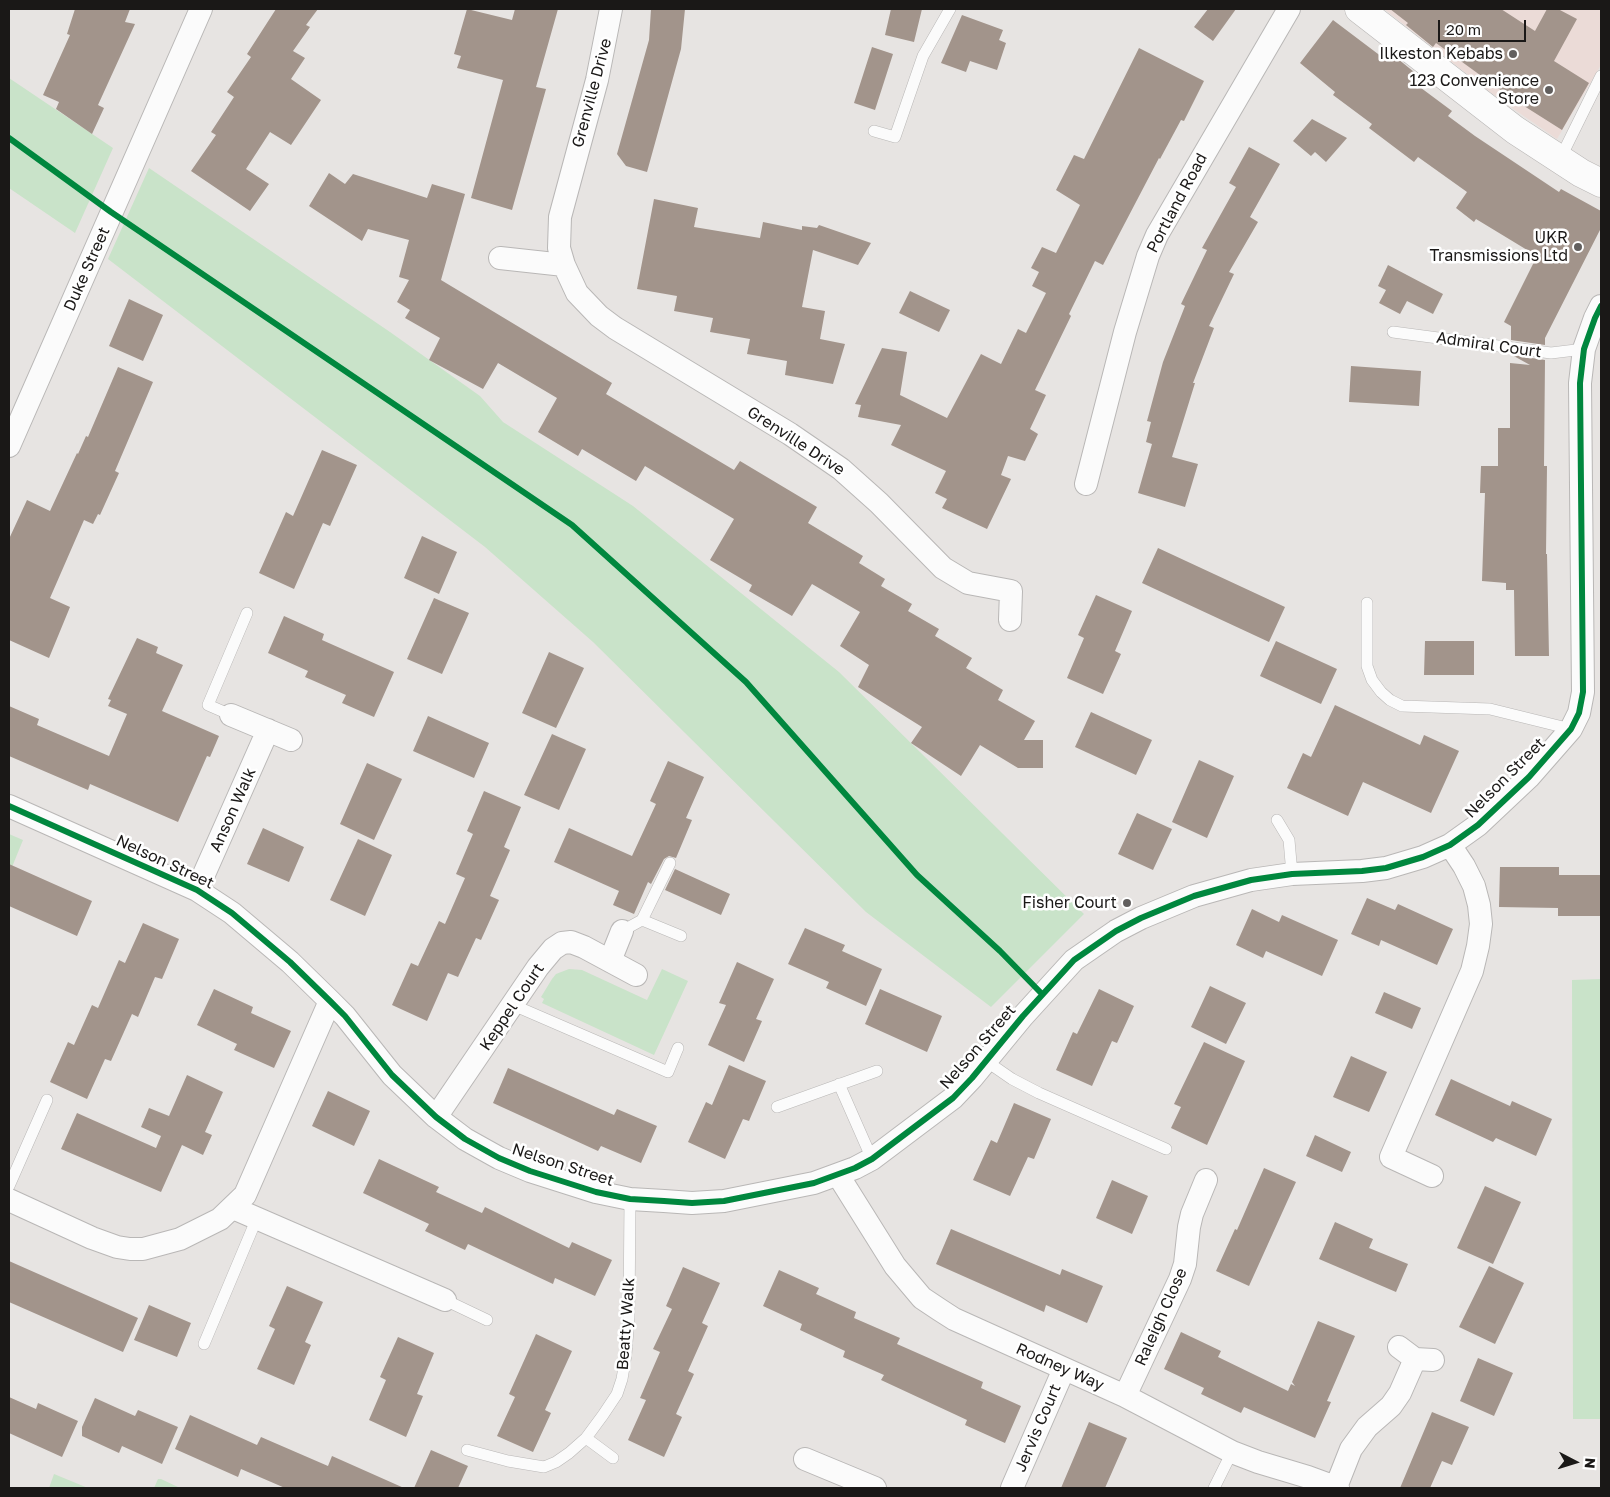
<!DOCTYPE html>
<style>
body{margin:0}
#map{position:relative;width:1610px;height:1497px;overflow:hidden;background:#e7e4e2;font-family:"Golos Text",sans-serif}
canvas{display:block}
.frame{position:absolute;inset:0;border:10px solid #1a1817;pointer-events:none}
.north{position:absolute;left:1550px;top:1437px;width:50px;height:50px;-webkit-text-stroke:4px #fff;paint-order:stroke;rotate:95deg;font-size:14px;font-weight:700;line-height:20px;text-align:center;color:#1a1817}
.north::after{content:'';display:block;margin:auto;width:18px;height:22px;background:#1a1817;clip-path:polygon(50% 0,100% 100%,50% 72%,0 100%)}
.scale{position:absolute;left:1438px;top:20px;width:88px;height:22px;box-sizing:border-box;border:2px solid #1a1817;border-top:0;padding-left:6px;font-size:15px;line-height:18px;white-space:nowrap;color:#1a1817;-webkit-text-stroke:4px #fff;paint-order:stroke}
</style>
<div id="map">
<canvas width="1610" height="1497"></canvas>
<div class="frame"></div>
<div class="north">N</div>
<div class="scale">20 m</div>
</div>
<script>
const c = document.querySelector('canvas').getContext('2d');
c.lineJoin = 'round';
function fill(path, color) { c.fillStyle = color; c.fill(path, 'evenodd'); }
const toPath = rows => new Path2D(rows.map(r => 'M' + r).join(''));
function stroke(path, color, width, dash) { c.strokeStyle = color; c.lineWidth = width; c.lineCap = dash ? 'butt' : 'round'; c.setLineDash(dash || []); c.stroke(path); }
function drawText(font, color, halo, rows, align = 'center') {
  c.font = font + ' "Golos Text",sans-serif'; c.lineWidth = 5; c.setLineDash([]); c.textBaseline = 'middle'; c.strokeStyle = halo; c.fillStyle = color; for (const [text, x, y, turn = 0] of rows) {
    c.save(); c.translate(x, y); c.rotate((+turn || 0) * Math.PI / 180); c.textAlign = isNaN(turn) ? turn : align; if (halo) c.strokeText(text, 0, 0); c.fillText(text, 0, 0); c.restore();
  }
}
fill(toPath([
 [1384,9,1601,9,1601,65,1557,139,1499,99]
]), '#ebdbd7');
fill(toPath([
 [9,78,113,148,75,233,9,188],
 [149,168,390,332,480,396,503,422,633,506,839,672,1084,914,991,1007,866,912,593,642,485,547,108,259],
 [9,834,23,840,12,867,9,865],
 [569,969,582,970,647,1000,662,969,688,981,654,1055,542,1003,544,999,541,997,552,979,556,974],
 [1601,979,1601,1419,1573,1419,1572,980],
 [54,1474,88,1488,49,1488],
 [158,1479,161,1479,180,1488,154,1488]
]), '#c9e3c9');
fill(toPath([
 [75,9,130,9,125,22,135,24,98,105,104,108,92,134,56,109,59,102,43,95,70,35,67,34],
 [276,9,318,9,306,25,310,27,293,51,305,58,291,79,321,100,291,145,270,132,246,169,269,184,250,211,191,171,216,135,211,132,234,97,227,92,251,57,247,54],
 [467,9,512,20,515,9,558,9,536,87,546,89,512,210,471,198,503,80,457,68,461,56,454,54],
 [651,9,685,9,681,49,647,172,626,166,617,154,649,40],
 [891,9,922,9,914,42,885,35],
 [1208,9,1236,9,1213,41,1194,27],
 [1390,9,1501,9,1535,31,1547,9,1558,9,1577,19,1554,61,1589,83,1562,130,1513,99,1436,43,1433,47,1406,25,1408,23],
 [962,15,1003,30,999,40,1006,43,997,70,970,61,966,72,941,63],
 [1333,20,1382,57,1387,50,1414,72,1409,79,1452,111,1448,116,1475,136,1559,192,1561,189,1601,211,1601,228,1545,338,1545,345,1511,340,1511,326,1504,322,1537,256,1476,219,1474,222,1456,208,1467,192,1418,157,1414,162,1369,128,1372,124,1333,95,1335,92,1300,63],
 [872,47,893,54,875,110,854,103],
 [1139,48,1204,81,1184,121,1181,120,1160,159,1159,158,1103,265,1095,261,1069,314,1071,316,1035,390,1046,395,1030,429,1038,434,1025,461,1008,456,1001,475,1011,479,987,529,942,508,947,499,935,493,946,471,891,445,901,425,858,417,861,405,855,404,882,348,907,352,900,395,947,418,981,354,1001,364,1018,329,1026,333,1046,293,1032,286,1039,272,1031,268,1042,247,1056,253,1080,205,1056,190,1074,155,1084,159],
 [1312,119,1347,138,1326,162,1315,152,1311,156,1293,141],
 [1249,147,1280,164,1250,217,1258,222,1229,272,1234,274,1209,326,1214,328,1193,383,1195,383,1172,457,1198,464,1185,507,1138,493,1152,444,1146,442,1151,422,1147,421,1163,362,1185,306,1181,304,1207,250,1202,248,1236,187,1229,183],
 [329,173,345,184,353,174,427,198,432,184,465,194,441,280,612,383,606,394,734,470,740,461,817,507,808,523,863,556,859,563,885,579,881,586,912,604,908,611,939,629,935,636,972,658,966,668,1003,690,998,700,1035,721,1024,740,1043,740,1043,768,1018,768,980,745,961,776,911,743,922,727,858,687,869,665,840,646,860,612,812,584,792,616,749,591,752,585,710,560,734,519,645,466,636,481,582,449,578,456,538,432,557,398,498,363,483,389,429,360,440,338,405,318,410,310,397,302,409,280,399,277,409,240,368,229,362,241,309,206],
 [654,199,698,208,694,227,760,238,763,222,802,230,802,226,817,228,819,225,871,243,858,265,813,250,802,307,825,311,820,339,845,344,833,384,785,375,787,361,747,354,750,339,710,332,713,318,674,311,677,296,637,289],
 [1388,265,1443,294,1433,314,1407,301,1400,314,1379,303,1386,290,1378,286],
 [910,291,950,310,939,332,899,313],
 [129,299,163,315,143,361,109,346],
 [1512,355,1545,360,1544,466,1547,466,1546,554,1547,554,1549,656,1515,656,1514,590,1506,590,1506,583,1482,581,1485,493,1480,493,1481,466,1498,466,1498,428,1510,428,1510,363,1530,365],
 [1351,366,1421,371,1419,406,1349,402],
 [118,367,153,382,115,471,119,473,100,515,98,514,93,524,84,520,50,598,70,607,49,658,9,640,9,539,27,500,50,511,77,453,78,454,86,436,88,437],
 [322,450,357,465,330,526,323,523,294,589,259,573,286,512,293,516],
 [422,536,457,552,439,594,404,578],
 [1158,548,1285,607,1269,642,1142,583],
 [1096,595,1132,611,1115,651,1121,654,1103,694,1067,678,1084,638,1078,635],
 [434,598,469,613,442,674,407,659],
 [284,616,324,634,322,640,394,672,374,717,342,703,346,695,305,677,308,671,268,653],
 [137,638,158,647,156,653,183,665,162,711,219,736,210,757,207,756,178,822,90,784,88,790,9,756,9,706,39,719,37,725,109,756,127,714,108,706,111,700,108,699],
 [1276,641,1337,669,1321,704,1260,676],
 [1425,641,1474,641,1474,675,1424,675],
 [549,652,584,668,556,728,522,713],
 [1335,705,1420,745,1424,735,1459,751,1431,813,1363,782,1348,816,1287,788,1303,753,1311,757],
 [1091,712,1152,740,1136,775,1075,747],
 [428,716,489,743,474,778,413,751],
 [552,734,586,749,559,810,524,795],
 [1199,760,1234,776,1207,838,1172,822],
 [668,761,704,777,686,818,692,820,676,858,669,856,664,859,651,884,648,882,634,914,613,905,619,891,554,862,569,828,632,856,656,804,650,801],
 [367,763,402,779,374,840,340,824],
 [484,791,521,807,504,847,510,850,490,896,499,900,481,940,476,938,458,977,448,973,427,1021,392,1005,411,963,418,966,439,921,445,924,465,878,456,874,473,834,467,831],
 [1137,813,1172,829,1153,870,1118,854],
 [263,828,304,847,289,882,247,864],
 [358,839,392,855,365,916,330,900],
 [9,864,92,901,77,936,9,906],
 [1500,867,1559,867,1559,875,1601,875,1601,916,1558,916,1558,908,1499,907],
 [675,869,730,894,721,915,665,890],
 [1367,898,1395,910,1398,904,1453,929,1437,965,1381,940,1379,946,1351,934],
 [1252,909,1279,922,1282,915,1338,940,1322,976,1266,951,1263,958,1236,945],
 [143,923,179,939,162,979,155,977,138,1017,132,1014,111,1061,105,1059,87,1099,50,1082,68,1042,74,1045,92,1005,98,1008,119,960,125,963],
 [805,928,845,945,842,951,882,969,866,1006,826,988,829,982,788,964],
 [737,962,774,979,756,1019,762,1021,744,1062,708,1045,726,1005,719,1003],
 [1210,986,1246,1003,1226,1044,1191,1027],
 [214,989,253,1007,251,1013,291,1031,274,1068,234,1050,237,1044,197,1025],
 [880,989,942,1016,927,1052,865,1024],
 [1099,989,1134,1006,1117,1043,1112,1041,1092,1086,1056,1070,1073,1032,1077,1034],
 [1384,992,1421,1008,1412,1029,1375,1013],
 [1204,1042,1245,1061,1207,1145,1171,1128,1181,1107,1174,1104],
 [1351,1056,1387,1072,1369,1112,1333,1097],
 [729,1065,766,1081,749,1121,743,1119,725,1159,688,1142,706,1102,712,1105],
 [508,1068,614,1115,617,1109,657,1126,641,1163,601,1146,598,1151,493,1103],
 [187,1075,223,1092,205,1132,212,1135,203,1155,182,1145,161,1192,61,1149,77,1113,156,1148,161,1136,141,1127,149,1108,169,1116],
 [1451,1079,1510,1106,1512,1101,1552,1119,1536,1156,1496,1138,1493,1142,1435,1115],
 [328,1091,370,1111,354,1146,312,1126],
 [1014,1103,1051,1119,1034,1159,1028,1157,1010,1196,973,1180,991,1140,997,1143],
 [1315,1135,1351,1152,1342,1172,1306,1156],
 [379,1159,439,1187,436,1192,482,1213,485,1207,569,1248,572,1242,612,1260,595,1296,555,1278,553,1284,468,1244,465,1250,425,1231,429,1224,363,1193],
 [1264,1168,1296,1182,1249,1286,1216,1271,1235,1229,1237,1230],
 [1112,1180,1148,1196,1132,1234,1096,1218],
 [1485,1186,1521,1202,1493,1264,1457,1248],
 [1335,1222,1373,1239,1369,1248,1408,1264,1396,1292,1319,1259],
 [951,1229,1060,1275,1062,1269,1103,1286,1087,1323,1046,1305,1044,1312,936,1264],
 [9,1261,138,1318,123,1352,9,1302],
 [1489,1266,1524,1283,1495,1344,1459,1327],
 [683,1267,720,1283,702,1323,708,1326,688,1371,694,1374,676,1414,682,1417,664,1457,628,1440,646,1400,640,1398,660,1352,653,1349,672,1309,666,1306],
 [779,1270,819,1288,816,1294,856,1312,854,1318,900,1338,897,1344,983,1382,981,1388,1021,1406,1005,1443,965,1425,967,1420,881,1380,884,1375,843,1357,845,1351,800,1330,802,1324,763,1306],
 [287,1286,323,1302,305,1342,311,1345,294,1385,257,1369,275,1329,269,1326],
 [149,1305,191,1323,177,1357,134,1340],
 [1318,1321,1355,1336,1327,1401,1331,1402,1315,1438,1244,1407,1241,1413,1201,1394,1204,1388,1164,1369,1181,1332,1221,1351,1218,1357,1288,1391,1291,1384,1295,1386,1292,1382],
 [536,1334,572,1351,545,1410,551,1413,533,1452,497,1436,515,1397,509,1394],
 [398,1337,434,1353,417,1394,423,1396,406,1437,369,1420,386,1380,380,1377],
 [1478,1358,1513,1373,1494,1416,1460,1401],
 [9,1397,36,1409,38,1403,78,1421,62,1457,9,1433],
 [95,1398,135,1416,138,1410,178,1427,162,1464,122,1446,119,1453,82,1436,82,1427],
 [1432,1412,1469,1427,1452,1465,1442,1461,1430,1488,1400,1488],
 [190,1415,257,1445,261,1437,328,1466,332,1456,404,1488,285,1488,241,1469,238,1477,175,1449],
 [1089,1422,1127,1438,1105,1488,1061,1488],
 [431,1450,468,1466,458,1488,414,1488]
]), '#a2948b');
const lane = toPath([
 [874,131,895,137,923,56,950,9],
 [1560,159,1601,76],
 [1393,332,1551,353,1584,349],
 [1367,603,1367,666,1372,680,1381,692,1390,700,1402,706,1490,709,1571,729],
 [231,715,208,705,247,613],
 [1277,820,1289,840,1292,874],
 [642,920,681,936],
 [622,931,642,920,670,863],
 [513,1005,668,1072,678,1048],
 [986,1061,1012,1079,1039,1093,1166,1149],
 [839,1084,872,1159],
 [777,1107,877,1071],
 [9,1186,47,1100],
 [445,1300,487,1320],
 [204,1344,257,1218],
 [586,1438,613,1458],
 [467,1450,508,1461,544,1467,556,1462,569,1453,586,1438,603,1415,617,1394,622,1379,626,1355,629,1317,630,1199],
 [1214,1488,1232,1452]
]);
const street = toPath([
 [611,9,597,80,560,217,559,248,564,265,577,293,599,316,615,328,790,434,841,469,879,503,943,568,968,583,1011,591,1010,620],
 [500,258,564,265],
 [9,446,201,9],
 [1086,484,1125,332,1148,256,1157,235,1289,9],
 [231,715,291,740],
 [9,806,197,890,232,913,290,962,330,1001,345,1016,392,1075,436,1117,465,1139,499,1158,530,1171,596,1192,630,1199,664,1201,692,1203,724,1201,814,1183,855,1168,872,1159,953,1098,972,1078,1023,1016,1074,960,1116,931,1141,918,1194,896,1251,880,1292,874,1362,871,1386,868,1423,857,1450,845,1478,825,1529,777,1571,729,1579,713,1583,692,1580,383,1584,349,1595,318,1601,306],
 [197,890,268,730],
 [610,961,622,931],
 [436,1117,538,967,553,949,562,943,571,942,584,947,636,975],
 [838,1175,895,1266,922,1298,940,1310,954,1319,1125,1396,1232,1452,1258,1462,1308,1477,1338,1488],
 [1432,1176,1391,1157,1472,971,1478,946,1481,924,1479,905,1474,886,1464,866,1450,845],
 [9,1200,92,1238,117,1247,130,1249,143,1249,180,1239,220,1219,245,1195,330,1001],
 [233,1208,445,1300],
 [1399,1347,1415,1359,1433,1360],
 [1125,1396,1180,1279,1185,1264,1189,1227,1192,1214,1206,1180],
 [805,1459,875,1488],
 [1336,1487,1351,1449,1367,1427,1391,1406,1400,1393,1415,1359],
 [1012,1488,1064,1369]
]);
const secondary = toPath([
 [1359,9,1515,130,1581,173,1601,183]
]);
stroke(lane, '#b9b7b6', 12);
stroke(street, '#b9b7b6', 24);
stroke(secondary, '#b9b7b6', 29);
stroke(lane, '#fbfbfb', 11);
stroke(street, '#fbfbfb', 22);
stroke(secondary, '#fbfbfb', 28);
stroke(toPath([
 [9,138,111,212,572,525,746,682,917,875,1000,951,1042,994],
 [9,806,197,890,232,913,290,962,330,1001,345,1016,392,1075,436,1117,465,1139,499,1158,530,1171,596,1192,630,1199,664,1201,692,1203,724,1201,814,1183,855,1168,872,1159,953,1098,972,1078,1023,1016,1074,960,1116,931,1141,918,1194,896,1251,880,1292,874,1362,871,1386,868,1423,857,1450,845,1478,825,1529,777,1571,729,1579,713,1583,692,1580,383,1584,349,1595,318,1601,306]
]), '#00873e', 6);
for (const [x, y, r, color] of [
 [1513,54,5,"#625f5e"],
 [1549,90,5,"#625f5e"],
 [1578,247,5,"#625f5e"],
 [1127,903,5,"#625f5e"]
]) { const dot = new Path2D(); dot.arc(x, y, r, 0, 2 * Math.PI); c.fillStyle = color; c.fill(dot); stroke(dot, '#fff', 2); }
drawText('16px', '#1a1817', '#fff', [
 ["Ilkeston Kebabs",1503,54],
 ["123 Convenience",1539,81],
 ["Store",1539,99],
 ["UKR",1568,238],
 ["Transmissions Ltd",1568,256],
 ["Fisher Court",1117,903]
], 'right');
drawText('16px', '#1a1817', '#fff', [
 ["Grenville Drive",592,93,-75],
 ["Portland Road",1177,203,-62],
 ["Duke Street",87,269,-66],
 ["Admiral Court",1489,345,8],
 ["Grenville Drive",796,441,33],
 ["Nelson Street",1505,778,-45],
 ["Anson Walk",233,810,-66],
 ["Nelson Street",165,862,25],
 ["Keppel Court",512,1007,-56],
 ["Nelson Street",978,1047,-49],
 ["Nelson Street",563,1165,18],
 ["Raleigh Close",1161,1317,-66],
 ["Beatty Walk",626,1324,-86],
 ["Rodney Way",1060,1367,24],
 ["Jervis Court",1038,1428,-67]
]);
</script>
